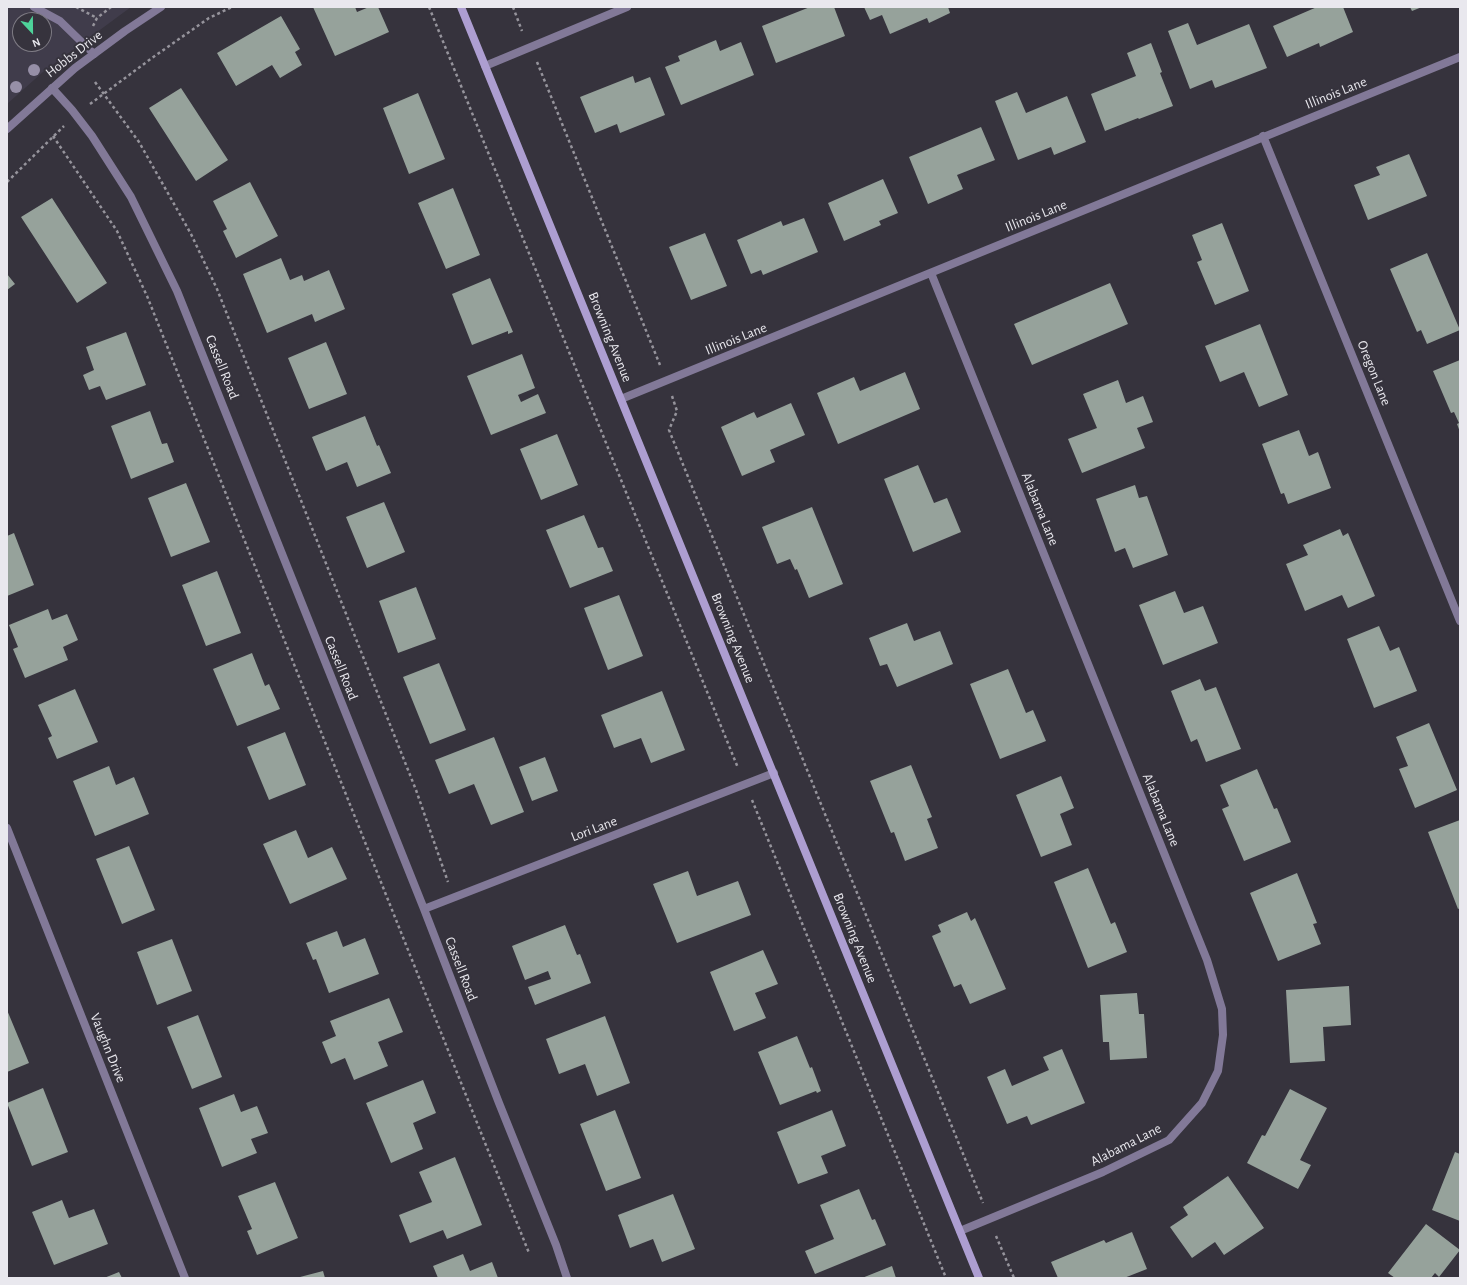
<!DOCTYPE html>
<style>
body{margin:0}
#map{position:relative;width:1467px;height:1285px;overflow:hidden;background:#36333d;font-family:"Alegreya Sans",sans-serif}
canvas{display:block}
.frame{position:absolute;inset:0;border:8px solid #e9e8ee;pointer-events:none}
.north{position:absolute;left:12px;top:12px;width:40px;height:40px;box-sizing:border-box;background:#36333d;border:1px solid #7e7b84;border-radius:50%;rotate:158deg;font-size:11px;font-weight:700;line-height:16px;text-align:center;color:#e9e8ee}
.north::after{content:'';display:block;margin:auto;width:14px;height:18px;background:#4ed39a;clip-path:polygon(50% 0,100% 100%,50% 72%,0 100%)}
</style>
<div id="map">
<canvas width="1467" height="1285"></canvas>
<div class="frame"></div>
<div class="north">N</div>
</div>
<script>
const c = document.querySelector('canvas').getContext('2d');
c.lineJoin = 'round';
function fill(path, color) { c.fillStyle = color; c.fill(path, 'evenodd'); }
const toPath = rows => new Path2D(rows.map(r => 'M' + r).join(''));
function stroke(path, color, width, dash) { c.strokeStyle = color; c.lineWidth = width; c.lineCap = dash ? 'butt' : 'round'; c.setLineDash(dash || []); c.stroke(path); }
function drawText(font, color, halo, rows, align = 'center') {
  c.font = font + ' "Alegreya Sans",sans-serif'; c.lineWidth = 4; c.setLineDash([]); c.textBaseline = 'middle'; c.strokeStyle = halo; c.fillStyle = color; for (const [text, x, y, turn = 0] of rows) {
    c.save(); c.translate(x, y); c.rotate((+turn || 0) * Math.PI / 180); c.textAlign = isNaN(turn) ? turn : align; if (halo) c.strokeText(text, 0, 0); c.fillText(text, 0, 0); c.restore();
  }
}
fill(toPath([
 [7,7,131,7,43,72,7,104],
 [20,20,44,20,44,44,20,44]
]), '#403c4b');
fill(toPath([
 [313,7,355,7,357,12,369,7,378,7,389,32,335,56],
 [810,7,834,7,845,36,776,63,762,26],
 [864,7,948,7,950,13,929,23,927,18,890,34,882,15,870,20],
 [1317,7,1343,7,1353,32,1320,47,1319,43,1287,57,1273,26],
 [1410,7,1422,7,1412,11],
 [281,16,300,49,295,52,302,65,280,78,272,65,236,86,217,53],
 [1188,23,1197,45,1249,24,1267,68,1215,88,1212,80,1190,89,1168,31],
 [716,40,720,51,741,42,754,75,681,105,665,67,680,61,678,56],
 [1151,43,1162,72,1160,73,1173,106,1139,119,1138,118,1105,131,1091,94,1136,76,1127,53],
 [633,76,635,83,650,77,665,115,620,133,617,124,595,133,580,97],
 [181,88,228,160,196,181,149,108],
 [1017,92,1026,113,1067,96,1086,142,1054,155,1051,147,1018,160,995,101],
 [418,93,445,159,409,174,383,108],
 [981,127,995,160,957,175,963,189,928,204,909,157],
 [1409,154,1427,196,1368,220,1354,185,1380,175,1376,167],
 [883,179,898,213,879,221,881,225,844,241,828,203],
 [250,182,278,236,236,258,223,231,227,229,213,201],
 [453,188,480,255,446,269,418,203],
 [52,198,107,283,77,303,21,217],
 [804,218,818,252,763,275,761,270,751,274,737,240,781,221,783,226],
 [1222,223,1249,291,1215,305,1197,262,1202,260,1192,235],
 [705,233,727,286,691,300,669,247],
 [1427,253,1460,330,1427,344,1421,330,1417,332,1390,269],
 [281,258,290,280,302,275,304,281,329,270,345,309,315,322,312,314,267,333,243,274],
 [7,274,15,284,7,290],
 [490,278,513,332,508,334,508,331,472,345,452,294],
 [1110,283,1128,324,1032,365,1014,324],
 [1260,324,1288,395,1259,407,1244,372,1220,382,1205,346],
 [126,332,146,385,106,400,100,386,89,390,83,375,94,370,86,347],
 [326,342,347,394,309,409,288,358],
 [522,354,535,388,518,395,521,402,538,394,546,413,491,435,467,376],
 [1460,360,1460,432,1457,424,1459,423,1454,412,1451,413,1433,371],
 [905,372,920,409,838,444,817,393,854,377,860,391],
 [1118,380,1126,403,1143,396,1153,422,1137,428,1145,448,1082,473,1068,439,1097,428,1083,394],
 [791,403,805,435,770,450,775,462,742,476,721,427,754,412,757,418],
 [150,411,162,444,167,443,174,462,131,479,111,426],
 [365,416,377,446,379,445,391,473,357,487,347,462,326,471,312,437],
 [1299,430,1309,456,1318,452,1331,488,1288,504,1284,493,1281,494,1262,444],
 [557,434,578,485,541,500,520,449],
 [918,465,934,503,947,498,961,532,913,552,884,479],
 [186,483,210,542,171,557,148,498],
 [1135,485,1139,498,1147,496,1168,555,1133,568,1125,548,1115,552,1096,499],
 [384,502,405,552,367,568,346,517],
 [812,507,843,584,809,598,797,569,795,570,790,559,777,564,762,527],
 [584,515,598,548,603,547,613,571,570,588,546,530],
 [1340,529,1343,536,1348,533,1375,596,1348,608,1342,595,1305,611,1286,564,1308,555,1303,545],
 [14,533,34,585,7,596,7,536],
 [217,571,241,633,206,646,182,585],
 [416,587,436,639,398,653,379,601],
 [1175,591,1184,613,1203,606,1218,643,1163,665,1139,605],
 [619,595,643,656,608,670,584,608],
 [48,609,52,620,67,614,78,640,63,647,68,660,25,678,13,649,18,647,9,625],
 [907,623,914,641,940,631,953,664,897,687,887,664,880,666,869,638],
 [1379,626,1390,651,1399,647,1417,691,1374,708,1347,639],
 [252,653,265,686,269,684,280,709,237,726,213,669],
 [439,663,466,730,430,744,403,677],
 [1008,669,1026,713,1033,710,1046,741,1000,759,970,684],
 [1200,679,1205,691,1216,687,1241,749,1206,762,1197,739,1191,742,1171,691],
 [75,689,98,742,57,759,48,738,52,736,38,705],
 [662,691,685,750,651,763,641,738,614,748,601,715],
 [1429,723,1457,790,1415,808,1399,769,1408,766,1396,737],
 [285,732,306,785,269,800,247,747],
 [494,737,524,812,491,825,474,784,449,794,435,760],
 [545,757,558,791,532,801,519,767],
 [911,765,932,817,927,819,938,848,905,861,894,832,891,833,870,781],
 [109,766,116,785,134,777,149,814,95,836,73,781],
 [1257,769,1274,809,1277,808,1291,842,1244,861,1222,809,1229,806,1220,785],
 [1061,776,1074,808,1060,814,1072,845,1041,857,1016,795],
 [1460,820,1460,908,1458,909,1428,832],
 [296,830,308,858,332,847,347,879,290,904,263,844],
 [129,846,155,910,122,924,96,859],
 [1088,868,1111,924,1115,922,1127,952,1088,968,1054,882],
 [688,871,697,896,738,881,751,915,677,943,653,884],
 [1297,873,1317,923,1313,924,1321,944,1278,961,1250,893],
 [967,912,971,921,975,918,1006,989,970,1004,961,984,954,987,932,936,941,932,938,925],
 [565,925,577,955,580,954,591,983,535,1005,528,987,551,979,548,971,525,980,512,946],
 [337,931,343,947,365,938,379,974,329,993,316,959,313,960,306,943],
 [172,939,192,991,157,1005,137,952],
 [763,950,778,984,755,993,766,1018,734,1031,710,972],
 [1349,986,1351,1025,1323,1027,1325,1061,1290,1063,1286,990],
 [1137,993,1139,1014,1144,1014,1147,1058,1110,1060,1109,1042,1103,1042,1100,995],
 [389,998,403,1032,378,1042,388,1066,354,1080,345,1058,331,1064,322,1042,336,1036,330,1021],
 [7,1010,29,1063,7,1072],
 [198,1015,222,1077,192,1089,167,1027],
 [605,1016,630,1083,597,1096,585,1064,559,1074,546,1039],
 [797,1036,810,1068,812,1067,821,1091,817,1093,816,1091,780,1105,758,1052],
 [1062,1049,1085,1103,1031,1125,1027,1116,1007,1124,987,1077,1005,1069,1012,1086,1049,1070,1043,1057],
 [423,1080,436,1113,413,1123,423,1149,391,1163,366,1103],
 [43,1088,68,1152,32,1166,7,1103],
 [1290,1089,1327,1108,1300,1160,1311,1165,1298,1189,1247,1163,1262,1135,1265,1136],
 [234,1094,241,1112,257,1106,268,1133,251,1139,257,1153,222,1167,199,1108],
 [615,1110,641,1178,606,1191,580,1124],
 [832,1110,846,1146,821,1156,828,1173,798,1184,777,1132],
 [1455,1152,1460,1154,1460,1221,1432,1210],
 [455,1157,482,1225,447,1239,443,1230,410,1243,399,1215,432,1202,419,1172],
 [1228,1176,1264,1228,1224,1255,1215,1242,1192,1258,1170,1227,1188,1215,1183,1207],
 [275,1182,298,1238,257,1255,247,1231,252,1229,238,1196],
 [859,1189,872,1220,875,1219,886,1245,815,1274,805,1251,834,1239,820,1205],
 [673,1194,695,1249,662,1262,653,1239,630,1248,618,1215],
 [62,1200,69,1218,94,1209,108,1244,54,1265,32,1212],
 [1426,1224,1460,1250,1439,1277,1435,1273,1431,1278,1395,1278,1388,1273],
 [1132,1232,1147,1269,1124,1278,1058,1278,1051,1262,1104,1240,1106,1243],
 [463,1254,470,1271,492,1262,498,1278,438,1278,433,1266],
 [892,1266,896,1278,862,1278],
 [323,1271,325,1278,300,1278,300,1277],
 [119,1272,122,1278,104,1278]
]), '#96a29b');
stroke(toPath([
 [76,7,97,18],
 [429,7,738,768],
 [513,7,522,31],
 [93,26,97,18,111,7],
 [537,62,660,365],
 [95,82,139,142,191,234,217,289,416,790,448,882],
 [90,104,152,58,209,18,232,7],
 [53,136,117,231,147,296,529,1253],
 [7,182,64,126],
 [672,396,677,411,669,430,983,1203],
 [752,800,946,1278],
 [996,1236,1014,1278]
]), '#96949c', 2.5, [3, 3]);
stroke(toPath([
 [34,7,60,21,94,54]
]), '#827998', 8);
stroke(toPath([
 [485,66,627,7],
 [52,88,72,110,92,136,131,197,177,291,424,909,499,1103,556,1245,567,1278],
 [7,129,75,68,125,31,161,7],
 [1263,136,1460,621],
 [931,273,1207,960,1222,1009,1223,1035,1218,1071,1202,1103,1169,1140,1103,1172,960,1231],
 [621,399,1460,57],
 [7,828,185,1278],
 [424,909,774,773]
]), '#827998', 8);
stroke(toPath([
 [461,7,979,1278]
]), '#ad9ed1', 8);
c.fillStyle = '#968fa7';
for (const [x, y] of [
 [34,70],
 [16,87]
]) { c.beginPath(); c.arc(x, y, 6, 0, 2 * Math.PI); c.fill(); }
drawText('14px', '#e9e8ee', '#36333d', [
 ["Hobbs Drive",74,54,-38],
 ["Illinois Lane",1336,93,-22],
 ["Illinois Lane",1036,216,-22],
 ["Browning Avenue",610,337,68],
 ["Illinois Lane",736,339,-22],
 ["Cassell Road",222,367,68],
 ["Oregon Lane",1374,373,68],
 ["Alabama Lane",1040,509,68],
 ["Browning Avenue",733,638,68],
 ["Cassell Road",341,668,68],
 ["Alabama Lane",1161,810,68],
 ["Lori Lane",594,829,-21],
 ["Browning Avenue",855,938,68],
 ["Cassell Road",461,969,69],
 ["Vaughn Drive",108,1048,68],
 ["Alabama Lane",1126,1145,-27]
]);
</script>
